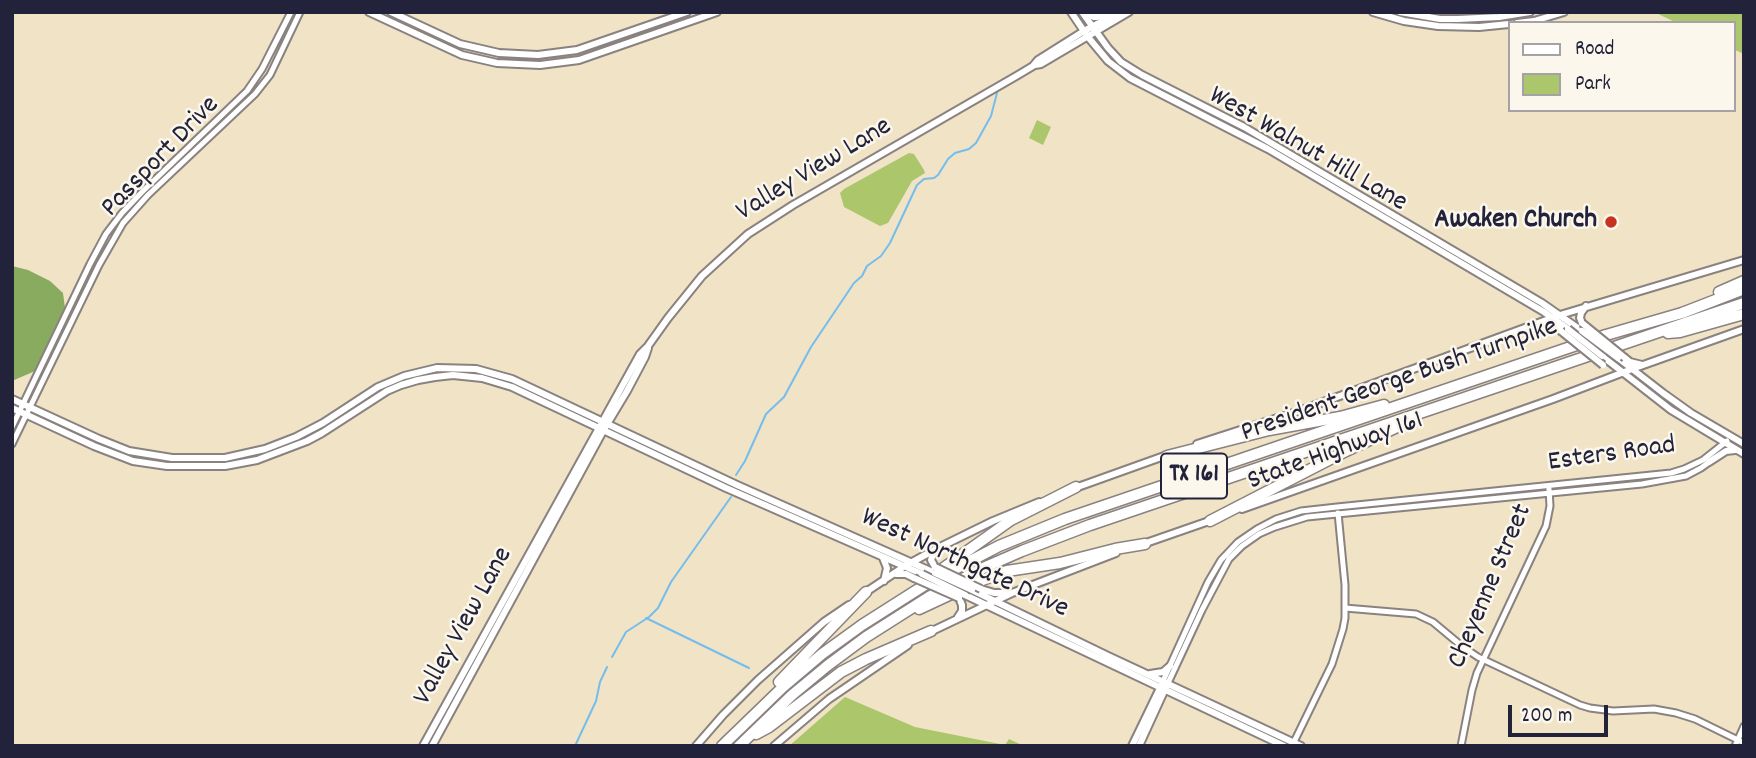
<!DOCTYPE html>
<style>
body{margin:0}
#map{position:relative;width:1756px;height:758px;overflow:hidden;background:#f0e3c6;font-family:Dekko,sans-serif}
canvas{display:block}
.frame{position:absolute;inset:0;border:14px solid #22223b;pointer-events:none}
.legend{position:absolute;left:1508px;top:21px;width:228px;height:91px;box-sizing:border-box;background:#fbf7ec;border:2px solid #a4a2a5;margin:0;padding:9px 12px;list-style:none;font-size:21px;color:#22223b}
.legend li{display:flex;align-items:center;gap:14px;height:35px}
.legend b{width:35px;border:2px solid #a4a2a5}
.scale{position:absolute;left:1508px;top:705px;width:100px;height:32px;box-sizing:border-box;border:4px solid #22223b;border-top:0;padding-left:9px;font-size:21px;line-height:24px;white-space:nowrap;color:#22223b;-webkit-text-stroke:5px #fbf7ec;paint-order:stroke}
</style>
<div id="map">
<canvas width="1756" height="758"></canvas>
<div class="frame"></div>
<ul class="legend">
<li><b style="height:9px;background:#fff"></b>Road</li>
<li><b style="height:19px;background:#acc66b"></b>Park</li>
</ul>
<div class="scale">200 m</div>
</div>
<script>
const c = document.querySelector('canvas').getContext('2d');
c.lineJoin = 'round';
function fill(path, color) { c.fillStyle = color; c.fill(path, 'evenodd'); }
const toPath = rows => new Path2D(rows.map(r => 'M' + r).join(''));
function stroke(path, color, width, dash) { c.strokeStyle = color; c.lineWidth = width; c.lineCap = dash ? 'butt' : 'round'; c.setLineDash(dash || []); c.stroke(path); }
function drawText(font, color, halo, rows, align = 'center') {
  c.font = font + ' Dekko,sans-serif'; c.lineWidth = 5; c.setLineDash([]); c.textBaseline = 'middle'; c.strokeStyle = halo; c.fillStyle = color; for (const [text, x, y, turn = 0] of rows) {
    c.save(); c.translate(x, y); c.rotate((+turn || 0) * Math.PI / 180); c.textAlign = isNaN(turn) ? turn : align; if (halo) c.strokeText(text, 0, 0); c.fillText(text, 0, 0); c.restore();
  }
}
fill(toPath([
 [1654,12,1744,12,1744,54,1733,49,1733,23,1677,23],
 [1037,120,1051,127,1043,145,1029,138],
 [909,153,914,154,924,170,925,173,912,181,888,223,880,226,844,207,840,193,844,189],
 [845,697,915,727,1005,745,1009,739,1024,746,789,746]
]), '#acc66b');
fill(toPath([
 [12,266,28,270,50,281,63,293,65,308,56,337,35,371,12,381]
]), '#89ab5f');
stroke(toPath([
 [736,475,745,461,766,414,784,397,811,347,854,283,862,276,867,266,881,256,890,243,917,185,924,179,934,178,938,175,948,159,955,153,969,149,976,143,991,116,997,93],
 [646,618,749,668],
 [612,657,626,632,649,617,658,608,671,582,731,497],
 [575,746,596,701,600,682,607,667]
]), '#75bded', 2);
const tertiary = toPath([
 [12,427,90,264,106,234,122,213,142,192,247,91,262,69,291,12],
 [12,444,99,265,123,223,148,195,255,94,270,75,300,12],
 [1345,608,1416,614,1433,622,1463,647,1478,657,1580,705,1590,708,1613,711,1654,709,1676,713,1695,719,1744,743],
 [1163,681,1208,582,1221,560,1238,542,1257,529,1276,519,1301,511,1337,507,1671,473,1684,469,1703,460,1727,441],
 [1168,683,1202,610,1229,559,1242,546,1259,534,1275,527,1307,517,1642,484,1686,476,1701,468,1712,460],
 [1292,746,1332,664,1343,629,1345,618,1345,585,1338,513],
 [1461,746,1472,690,1477,673,1546,526,1550,506,1549,489],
 [1735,746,1744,726]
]);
const secondary = toPath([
 [369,12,462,55,497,63,540,65,579,60,717,12],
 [391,12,460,44,499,53,538,55,577,50,687,12],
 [1071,12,1088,37,1108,61,1130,78,1268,149,1544,312,1568,329],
 [1082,12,1108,48,1121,62,1142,75,1244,127,1542,303,1582,331],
 [1084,12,1094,17,1097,17,1111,12],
 [1373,12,1404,21,1438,26,1479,27,1509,24],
 [1400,12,1440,19,1458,19,1499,17,1530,12],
 [1517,23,1534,21,1564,12],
 [1035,65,1041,64,1129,12],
 [1541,323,1553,325,1561,331],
 [1582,323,1580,318,1581,313,1586,306],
 [1602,356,1671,410,1744,454],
 [1618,358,1663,393,1691,413,1744,444],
 [1625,358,1630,362,1642,365],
 [12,399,99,439,129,451,172,458,225,458,265,449,296,437,323,423,378,387,404,376,437,368,476,369,512,379,737,485,935,573],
 [12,408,94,446,133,461,167,466,225,466,257,460,307,441,322,433,387,391,401,385,418,380,435,377,453,375,482,378,512,387,726,488,922,574],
 [1197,444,1299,411,1560,315,1744,260],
 [1709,462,1726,451,1735,450],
 [1075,488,1167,455],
 [1242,509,1553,399,1632,369,1744,329],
 [1143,544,1212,520],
 [883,558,887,568,884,581],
 [935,567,931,560,933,554,936,550],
 [896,574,906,574,914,578],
 [981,589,994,593,1006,593],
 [972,590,1108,656,1301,746],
 [863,594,905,566,938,548,993,521,1039,502],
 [965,595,1284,746],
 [958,617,962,611,962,605,959,598],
 [930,632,1012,593,1116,553],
 [1150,674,1163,672,1170,666],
 [423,746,640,354,648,346,668,318,702,276,748,234,793,205,1018,75,1033,66,1038,60,1084,31,1120,12],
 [432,746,603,431,627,391,645,357,648,348],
 [696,746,723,715,758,680,824,622,849,605],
 [774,746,829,699,908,645],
 [1132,746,1161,686],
 [1139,746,1166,687]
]);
const motorway = toPath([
 [1719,292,1744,281],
 [1668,333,1680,332,1744,314],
 [1167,456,1269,430,1340,417,1384,405],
 [1210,521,1346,451,1397,427],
 [942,569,1011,520,1076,487],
 [919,609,977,582,1007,571,1060,563,1115,549,1145,544],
 [779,682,866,592],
 [756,734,769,727,841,672,866,659,931,631],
 [722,746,783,687,822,654,862,625,928,583,999,546,1065,519,1606,335,1682,313,1744,289],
 [739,746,792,695,827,666,866,637,929,597,983,568,1022,551,1090,525,1744,303]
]);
stroke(tertiary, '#898280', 9);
stroke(secondary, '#898280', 10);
stroke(motorway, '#898280', 13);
stroke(tertiary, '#fff', 5);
stroke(secondary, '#fff', 6);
stroke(motorway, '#fff', 10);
const secondaryBridge = toPath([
 [1582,323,1625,358],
 [1568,329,1602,356],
 [1561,331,1603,365],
 [1582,331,1618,358],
 [935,567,981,589],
 [935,573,972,590],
 [922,574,965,595],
 [914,578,959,598]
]);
stroke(secondaryBridge, '#898280', 10, []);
stroke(secondaryBridge, '#fff', 6);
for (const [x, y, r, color] of [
 [1611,222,7,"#c8321e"]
]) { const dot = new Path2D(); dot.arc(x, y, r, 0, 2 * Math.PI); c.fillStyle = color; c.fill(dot); stroke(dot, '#fbf7ec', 2.5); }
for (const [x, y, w] of [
 [1194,476,66]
]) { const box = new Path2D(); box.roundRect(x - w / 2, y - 22.5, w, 45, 5); c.fillStyle = '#fbf7ec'; c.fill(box); stroke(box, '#22223b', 2); }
drawText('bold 26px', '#22223b', null, [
 ["TX 161",1194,476]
]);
drawText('28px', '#22223b', '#fbf7ec', [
 ["West Walnut Hill Lane",1307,151,30],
 ["Passport Drive",162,158,-46],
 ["Valley View Lane",815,171,-31],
 ["President George Bush Turnpike",1400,382,-19],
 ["State Highway 161",1336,453,-20],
 ["Esters Road",1612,456,-8],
 ["West Northgate Drive",964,565,25],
 ["Cheyenne Street",1492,587,-67],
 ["Valley View Lane",465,627,-61]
]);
drawText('bold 28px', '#22223b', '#fbf7ec', [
 ["Awaken Church",1597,222]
], 'right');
</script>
